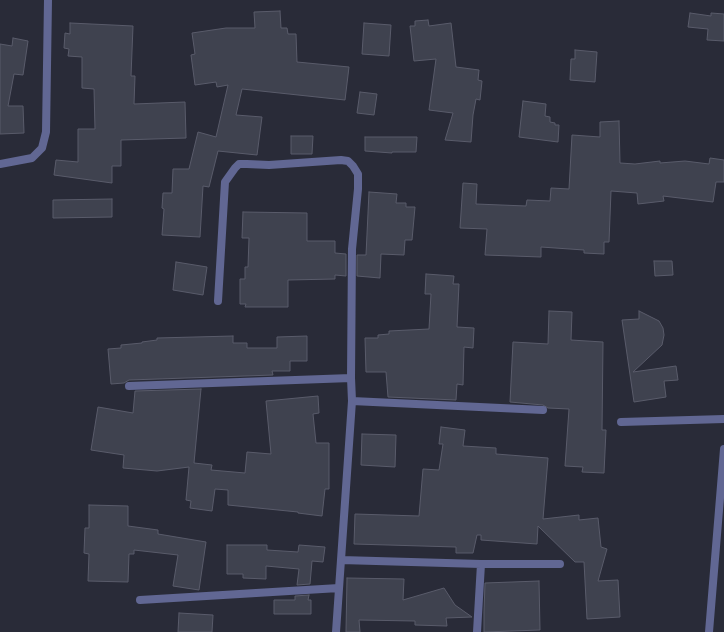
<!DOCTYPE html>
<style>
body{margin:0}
canvas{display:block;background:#292b38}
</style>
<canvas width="724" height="632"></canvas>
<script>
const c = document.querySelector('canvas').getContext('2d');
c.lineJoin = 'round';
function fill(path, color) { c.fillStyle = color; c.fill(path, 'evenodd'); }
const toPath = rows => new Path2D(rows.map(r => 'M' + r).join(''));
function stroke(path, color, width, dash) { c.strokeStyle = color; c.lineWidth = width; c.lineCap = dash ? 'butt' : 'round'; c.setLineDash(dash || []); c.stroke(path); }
const building = toPath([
 [280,11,281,28,287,28,288,34,296,34,297,62,349,67,345,100,242,89,236,115,262,117,257,155,218,151,209,187,203,186,200,237,162,235,164,209,162,208,163,193,172,193,173,169,189,169,198,132,216,137,228,85,217,87,216,82,195,85,191,55,195,54,192,33,226,28,255,28,254,12,280,11],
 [690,13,711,16,711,13,724,14,724,41,707,40,708,29,688,27,690,13],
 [428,20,429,26,451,23,456,67,479,70,478,80,482,81,480,100,476,99,473,115,471,142,445,140,453,113,429,110,436,59,414,61,410,26,415,26,415,21,428,20],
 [70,23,133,26,131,76,135,76,134,104,185,102,186,138,121,140,121,166,112,166,112,183,54,175,56,160,78,162,78,129,95,129,94,89,82,88,82,57,68,56,69,49,64,48,65,33,70,34,70,23],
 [364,23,391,25,389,56,362,54,364,23],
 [13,38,28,41,23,75,14,74,8,106,23,106,24,133,0,134,0,44,12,46,13,38],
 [575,50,597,52,595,82,570,80,571,59,575,59,575,50],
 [360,92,377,94,374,115,357,113,360,92],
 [523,101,546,104,545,116,550,117,550,122,555,123,555,125,559,125,558,142,519,137,523,101],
 [619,121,620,163,635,164,660,161,660,163,685,161,709,164,710,158,724,160,724,182,716,182,713,202,663,196,664,201,638,204,637,193,611,191,609,242,604,242,604,254,584,253,584,250,541,247,541,257,485,255,487,229,460,228,463,183,477,184,476,204,526,206,527,200,550,201,551,188,569,189,572,135,600,137,600,122,619,121],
 [291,136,313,136,312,154,291,154,291,136],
 [365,137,417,137,416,152,392,152,392,153,365,151,365,137],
 [369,192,397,194,396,203,406,203,406,207,415,207,412,240,405,240,404,255,381,254,380,278,357,276,357,255,366,255,369,192],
 [112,199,112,217,53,218,53,200,112,199],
 [243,212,307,213,307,241,335,241,335,253,346,254,346,276,335,275,335,279,288,280,288,307,245,307,246,304,240,304,240,279,245,279,245,267,248,267,249,238,242,238,243,212],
 [654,261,672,261,673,275,655,276,654,261],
 [176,262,207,267,203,295,173,290,176,262],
 [426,274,454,276,453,284,459,284,457,327,474,328,473,348,464,347,463,385,457,384,456,400,388,397,386,372,366,372,365,338,378,338,378,335,389,334,389,331,429,329,431,294,425,294,426,274],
 [549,311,572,312,571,340,603,342,602,430,606,430,604,473,582,472,583,467,565,466,569,409,548,408,543,405,510,402,513,342,548,344,549,311],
 [639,311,659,321,663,328,664,335,662,345,633,372,676,366,678,380,664,381,666,397,634,402,622,320,639,319,639,311],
 [233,336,233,343,247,343,247,348,277,348,277,337,307,336,307,361,290,361,290,371,272,371,273,375,129,380,124,383,111,384,108,349,121,348,121,345,142,343,142,342,157,340,157,338,233,336],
 [201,389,194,463,212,465,211,470,245,473,247,452,271,454,266,401,318,396,319,413,313,414,316,443,329,443,329,489,325,489,322,516,298,513,298,512,228,505,228,490,215,489,212,511,190,508,191,501,186,500,189,467,157,471,123,468,124,455,91,450,98,407,133,413,135,391,201,389],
 [441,427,465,430,463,446,496,448,496,454,548,458,543,519,579,515,579,520,598,518,601,547,607,549,598,581,618,580,620,617,587,619,584,562,575,562,538,526,537,544,481,540,481,535,477,535,473,553,456,553,456,547,354,544,355,514,419,516,423,469,439,470,443,444,439,444,441,427],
 [362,434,396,435,395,467,361,465,362,434],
 [89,505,128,506,128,526,158,530,158,534,206,542,199,590,173,586,178,555,134,550,134,554,129,554,128,582,88,581,89,554,84,553,85,528,89,528,89,505],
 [227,545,267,545,267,550,298,552,299,545,325,547,323,562,312,561,310,584,297,585,299,569,266,566,266,579,243,578,243,574,227,574,227,545],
 [347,578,404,579,403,600,444,588,455,605,472,617,446,618,447,626,415,625,415,621,359,620,360,632,346,632,347,578],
 [539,581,540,630,484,632,484,612,485,583,539,581],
 [309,595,308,600,311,600,311,614,274,614,274,600,295,600,295,596,309,595],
 [179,613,213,615,212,632,178,632,179,613]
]);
fill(building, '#3f424f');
stroke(building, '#595b6a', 1);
stroke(toPath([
 [0,164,32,158,42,148,46,132,48,0],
 [218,301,225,182,235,168,239,164,247,164,269,165,341,160,348,161,353,166,358,174,358,189,352,249,351,378,352,401,336,632],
 [129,386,351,378],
 [352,401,543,410],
 [621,422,724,419],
 [341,560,481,564,560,564],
 [140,600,339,588],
 [477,632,481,564],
 [709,632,724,449]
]), '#616793', 8);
</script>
